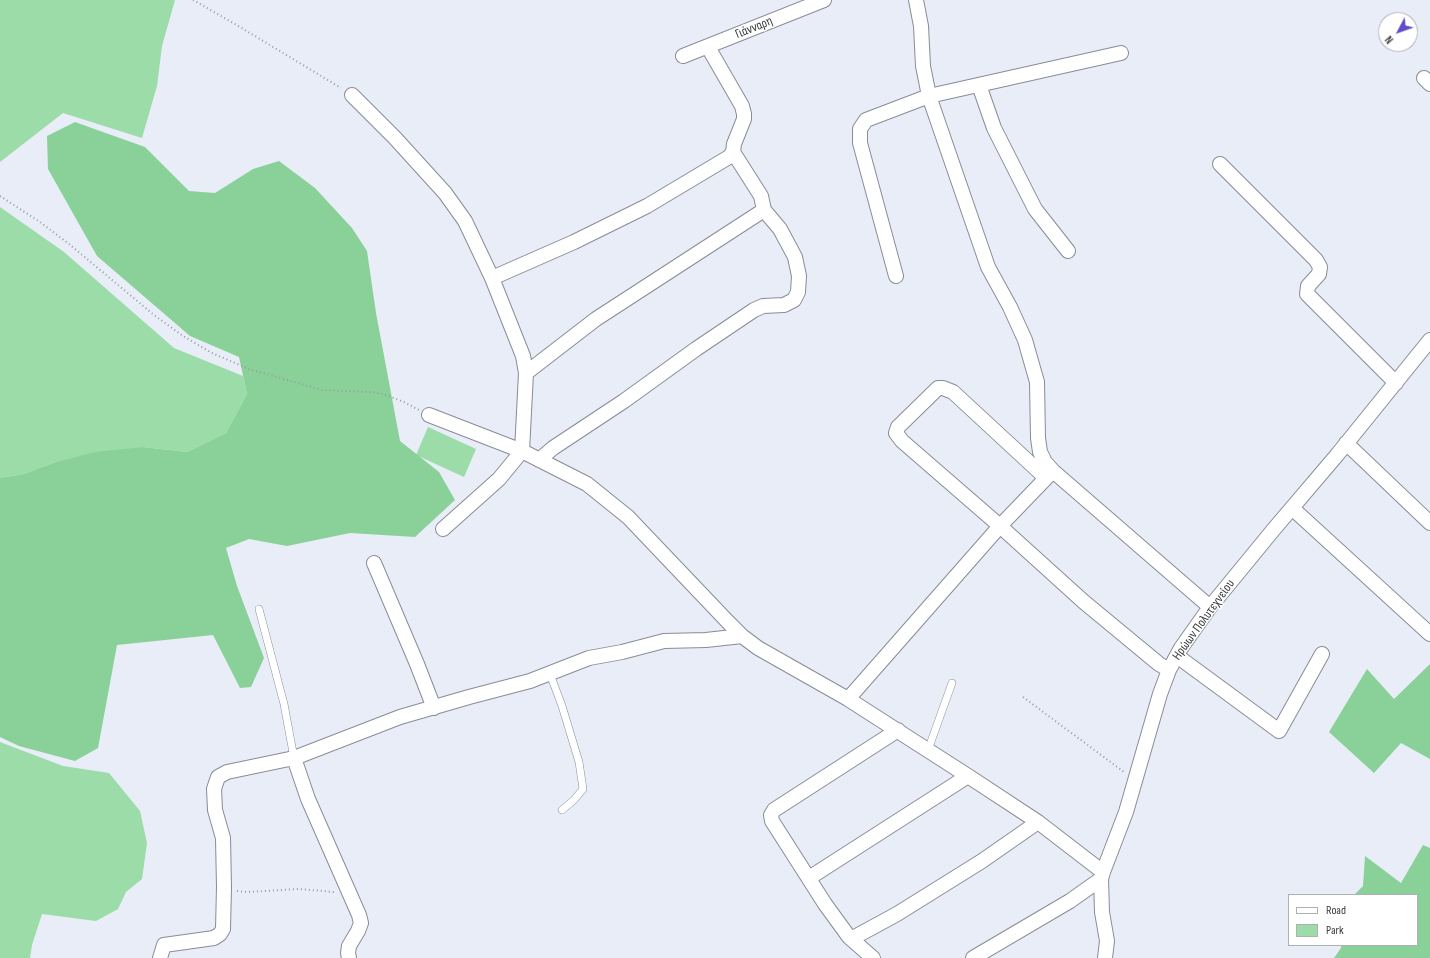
<!DOCTYPE html>
<meta charset="utf-8">
<style>
body{margin:0}
#map{position:relative;width:1430px;height:958px;overflow:hidden;background:#e8edf7;font-family:"Sofia Sans Condensed",sans-serif}
canvas{display:block}
.legend{position:absolute;left:1288px;top:894px;width:130px;height:52px;box-sizing:border-box;background:#fff;border:1px solid #afb0b2;margin:0;padding:5px 7px;list-style:none;font-size:12px;color:#383a3e}
.legend li{display:flex;align-items:center;gap:8px;height:20px}
.legend b{width:20px;border:1px solid #afb0b2}
.north{position:absolute;left:1378px;top:12px;width:40px;height:40px;box-sizing:border-box;background:#fff;border:1px solid #afb0b2;border-radius:50%;rotate:229deg;font-size:11px;font-weight:700;line-height:16px;text-align:center;color:#383a3e}
.north::after{content:'';display:block;margin:auto;width:14px;height:18px;background:#604ec7;clip-path:polygon(50% 0,100% 100%,50% 72%,0 100%)}
</style>
<div id="map">
<canvas width="1430" height="958"></canvas>
<ul class="legend">
<li><b style="height:5px;background:#fff"></b>Road</li>
<li><b style="height:11px;background:#9bdca8"></b>Park</li>
</ul>
<div class="north">N</div>
</div>
<script>
const c = document.querySelector('canvas').getContext('2d');
c.lineJoin = 'round';
function fill(path, color) { c.fillStyle = color; c.fill(path, 'evenodd'); }
const toPath = rows => new Path2D(rows.map(r => 'M' + r).join(''));
function stroke(path, color, width, dash) { c.strokeStyle = color; c.lineWidth = width; c.lineCap = dash ? 'butt' : 'round'; c.setLineDash(dash || []); c.stroke(path); }
function drawText(font, color, halo, rows, align = 'center') {
  c.font = font + ' "Sofia Sans Condensed",sans-serif'; c.lineWidth = 3; c.setLineDash([]); c.textBaseline = 'middle'; c.strokeStyle = halo; c.fillStyle = color; for (const [text, x, y, turn = 0] of rows) {
    c.save(); c.translate(x, y); c.rotate((+turn || 0) * Math.PI / 180); c.textAlign = isNaN(turn) ? turn : align; if (halo) c.strokeText(text, 0, 0); c.fillText(text, 0, 0); c.restore();
  }
}
fill(toPath([
 [0,0,175,0,162,46,157,86,142,138,63,113,0,162],
 [0,207,64,252,174,348,243,376,247,394,226,433,187,452,143,447,53,463,24,474,0,478],
 [428,427,476,449,464,477,416,455],
 [0,742,63,766,109,773,140,811,147,843,142,879,126,892,118,909,96,921,42,914,32,945,30,958,0,958]
]), '#9bdca8');
fill(toPath([
 [75,122,145,147,189,191,215,193,253,169,279,161,315,188,352,228,367,251,376,313,400,441,439,472,455,500,415,537,350,533,287,546,249,539,226,548,237,586,264,658,251,687,240,688,213,635,117,645,98,748,75,761,19,746,0,737,0,478,24,474,53,463,95,452,143,447,187,452,226,433,247,394,239,357,190,336,97,256,48,169,47,136],
 [1430,664,1430,759,1401,743,1374,773,1329,732,1367,669,1394,699],
 [1423,845,1430,848,1430,958,1334,958,1341,948,1341,945,1417,945,1417,895,1354,895,1363,886,1365,856,1401,883]
]), '#89d199');
const service = toPath([
 [259,609,284,704,294,758],
 [550,674,562,706,579,762,583,789,574,800,562,810],
 [928,750,952,683]
]);
const minor = toPath([
 [916,0,921,26,923,66,929,96,988,267,1010,307,1025,340,1037,382,1038,438,1040,452,1045,462,1053,471,1210,607],
 [683,56,824,0],
 [1424,78,1430,84],
 [979,85,994,128,1035,209,1068,251],
 [352,95,395,138,445,193,465,221,492,278,523,356,526,373,522,451,499,479,443,529],
 [1220,164,1316,260,1320,267,1319,274,1308,286,1307,294,1396,383],
 [896,276,860,143,860,129,866,120,929,96,1121,53],
 [492,278,574,242,647,206,729,157,733,152,734,144,744,119,744,114,742,106,708,47],
 [526,373,596,319,764,210],
 [429,415,522,451,587,484,628,517,728,622,742,636,758,648,848,699,968,776,1038,822,1103,872],
 [1346,443,1430,523],
 [539,460,553,448,624,401,696,349,754,310,763,306,784,305,794,300,798,292,799,276,795,257,780,229,764,210,761,196,733,152],
 [1046,478,953,392,943,388,938,388,898,427,896,433,902,441,1000,526,1084,602,1159,664,1169,670],
 [1292,508,1430,634],
 [374,563,417,664,434,708],
 [1177,656,1279,731,1322,654],
 [848,699,1000,526,1052,472],
 [294,758,308,799,359,915,361,923,358,931,349,946,348,953,349,958],
 [809,878,968,776],
 [851,939,897,914,982,861,1038,822],
 [160,958,164,945,214,938,220,934,223,929,224,887,223,838,215,810,214,789,218,777,227,772,294,758,400,717,469,697,530,681,589,658,622,652,664,641,706,640,742,636],
 [873,958,849,937,825,904,772,821,771,815,774,810,898,730],
 [973,958,1070,901,1101,879],
 [1105,958,1107,941,1102,912,1101,879,1103,872,1126,812,1160,694,1169,670,1181,648,1210,607,1274,529,1337,455,1430,340]
]);
stroke(service, '#888d95', 8);
stroke(minor, '#888d95', 16);
stroke(toPath([
 [193,0,235,24,341,88],
 [0,196,40,222,69,244,154,315,183,336,212,353,249,369,322,390,371,392,383,394,404,402,419,410],
 [1023,697,1124,772],
 [237,891,247,892,299,889,334,892]
]), '#979aa2', 2, [1, 3]);
stroke(service, '#fff', 7);
stroke(minor, '#fff', 14);
drawText('13px', '#383a3e', '#fff', [
 ["Γιάνναρη",754,28,-22],
 ["Ηρώων Πολυτεχνείου",1204,620,-54]
]);
</script>
